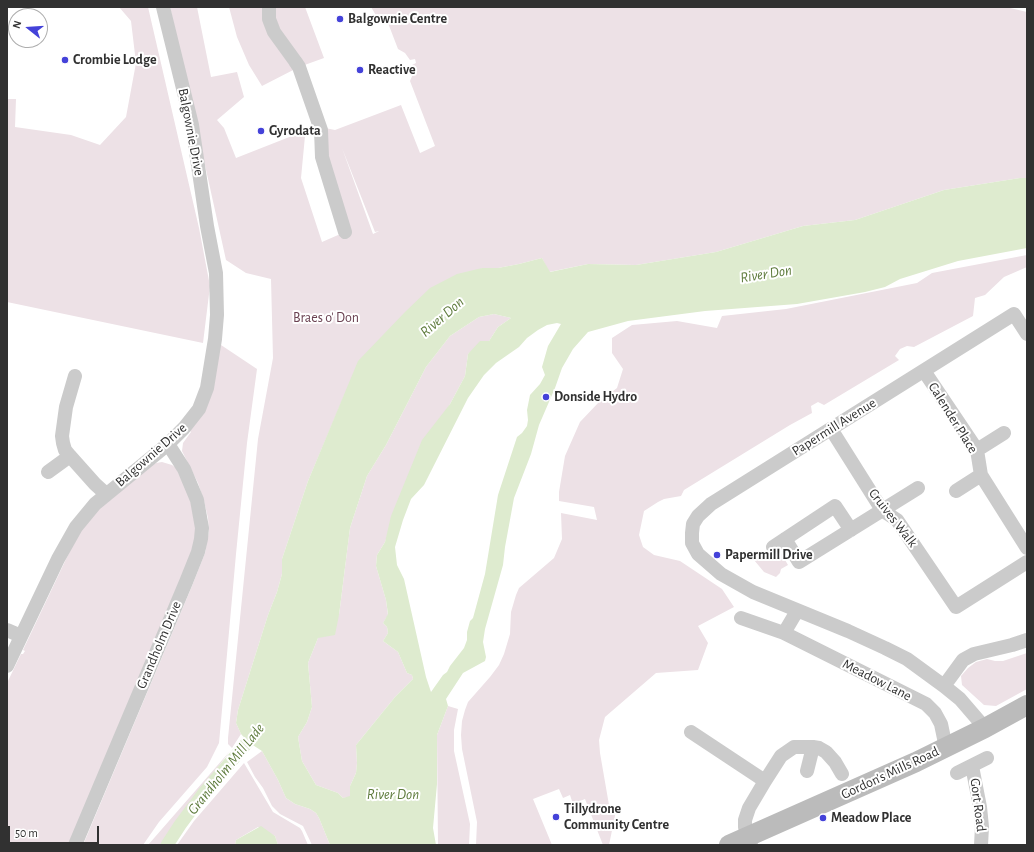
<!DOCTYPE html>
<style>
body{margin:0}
#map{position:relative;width:1034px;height:852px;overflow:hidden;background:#fff;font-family:"Alegreya Sans",sans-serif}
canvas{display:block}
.frame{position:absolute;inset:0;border:8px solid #313131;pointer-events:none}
.north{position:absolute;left:8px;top:8px;width:40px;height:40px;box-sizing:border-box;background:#fff;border:1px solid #adadad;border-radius:50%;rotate:287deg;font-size:11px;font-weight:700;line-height:16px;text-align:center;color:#313131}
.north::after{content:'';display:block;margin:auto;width:14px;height:18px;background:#4442d9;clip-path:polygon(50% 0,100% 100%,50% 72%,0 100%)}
.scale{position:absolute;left:8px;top:826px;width:91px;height:18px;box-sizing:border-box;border:2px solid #313131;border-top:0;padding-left:5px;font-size:12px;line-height:14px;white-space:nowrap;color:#313131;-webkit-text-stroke:3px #fff;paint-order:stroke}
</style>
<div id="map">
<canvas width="1034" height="852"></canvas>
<div class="frame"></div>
<div class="north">N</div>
<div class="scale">50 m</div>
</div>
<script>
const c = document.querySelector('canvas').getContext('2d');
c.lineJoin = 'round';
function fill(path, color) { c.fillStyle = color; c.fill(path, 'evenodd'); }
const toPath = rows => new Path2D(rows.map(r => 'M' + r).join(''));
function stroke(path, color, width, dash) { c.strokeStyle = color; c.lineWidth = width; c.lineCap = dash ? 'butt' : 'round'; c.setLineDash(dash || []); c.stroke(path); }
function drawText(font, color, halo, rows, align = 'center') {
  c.font = font + ' "Alegreya Sans",sans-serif'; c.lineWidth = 4; c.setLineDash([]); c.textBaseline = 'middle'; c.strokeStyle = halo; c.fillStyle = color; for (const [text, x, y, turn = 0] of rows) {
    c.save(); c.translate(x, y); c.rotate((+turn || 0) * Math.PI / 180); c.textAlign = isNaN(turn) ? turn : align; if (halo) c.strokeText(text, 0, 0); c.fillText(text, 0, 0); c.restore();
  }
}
fill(toPath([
 [119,7,148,7,199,228,210,286,203,343,7,302,7,99,16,99,15,127,71,135,100,145,126,117,136,63,131,21],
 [170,7,197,7,211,77,237,72,244,97,217,120,224,128,236,158,297,134,305,136,301,178,322,242,345,232,328,154,325,128,335,130,401,105,420,153,435,146,410,81,413,74,412,65,416,63,415,59,410,60,405,53,398,49,388,23,383,21,380,22,371,7,1006,7,1027,12,1027,178,1020,178,944,190,855,220,803,226,716,252,636,265,588,264,549,272,542,258,519,264,498,268,482,268,344,396,308,481,282,559,282,574,277,592,268,615,238,710,236,723,241,734,232,748,228,744,228,738,258,439,273,358,271,279,246,273,226,260],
 [342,148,375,232,379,231,373,234],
 [229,7,305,7,324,58,299,67,262,86,249,65,237,37],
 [1027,255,1027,267,1004,277,985,295,975,298,973,316,914,347,907,346,900,349,895,356,899,360,824,405,818,402,811,406,812,413,790,425,684,490,681,496,664,499,658,502,644,511,639,535,643,547,654,555,680,561,722,589,734,607,698,626,708,643,698,670,656,673,605,717,599,740,600,753,609,805,616,811,609,845,603,845,585,799,573,804,570,795,563,798,559,789,533,799,552,845,476,845,477,822,462,749,461,735,462,721,465,710,468,702,490,677,499,665,504,654,510,634,511,612,516,595,519,588,554,558,562,539,561,513,597,520,594,507,559,501,559,492,565,456,580,422,599,402,617,388,623,369,612,353,612,338,632,325,677,321,717,328,722,316,786,309,917,283,932,273],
 [494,314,511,318,498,327,489,341,468,354,465,376,450,404,389,530,385,542,377,555,376,566,386,600,388,615,383,623,387,627,388,633,383,641,398,652,407,673,412,675,413,679,395,697,356,745,357,763,356,773,350,786,350,797,343,798,338,793,316,785,302,761,298,737,307,722,312,707,308,663,318,638,339,615,350,528,367,476,386,445,426,367,450,336,479,317],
 [218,343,257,369,247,443,236,554,219,743,207,767,159,822,143,845,83,845,192,586,205,553,209,531,208,518,204,501,198,483,182,451,183,443,191,432,189,430],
 [162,462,172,465,176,468,190,498,196,529,193,550,70,845,7,845,7,683,21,654,23,654,25,651,23,650,77,536,97,511,151,466,156,463],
 [766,551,770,556,780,551,788,565,781,569,780,573,776,577,764,572,754,560],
 [1027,653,1027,689,996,706,984,705,962,685,961,676,968,668,976,662,987,659,995,661,1003,661],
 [448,706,458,709,454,730,454,751,470,824,469,845,438,845,437,735],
 [230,751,200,791,163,845,148,845],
 [262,751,278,780,286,798,295,804,310,809,316,813,319,818,330,845,312,845,303,826,280,814,272,806,263,788,255,777,247,762],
 [244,763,273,812,300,828,302,831,308,845,278,845,275,836,258,827,236,840,235,845,177,845,194,821]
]), '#ede1e6');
fill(toPath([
 [1020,178,1027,178,1027,248,958,261,900,279,885,287,865,292,797,304,705,311,628,321,588,332,573,349,562,368,555,388,539,425,531,454,514,498,505,547,503,565,485,629,483,642,486,657,485,661,463,673,446,699,448,706,437,735,437,784,433,828,436,845,330,845,319,818,316,813,310,809,295,804,286,798,278,780,262,751,248,742,241,734,236,723,238,710,268,615,277,592,282,574,282,559,308,481,358,361,405,312,430,288,457,274,482,268,498,268,519,264,542,258,550,272,588,264,636,265,716,252,803,226,855,220,944,190],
 [494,314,511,318,498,327,489,341,480,341,468,354,465,376,450,404,422,440,391,516,385,542,377,555,376,566,386,600,388,614,383,623,387,627,388,633,383,641,398,652,407,673,412,675,413,679,395,697,356,745,357,763,356,773,350,786,350,796,343,798,338,793,316,785,302,761,298,737,307,722,312,707,308,663,318,638,335,635,339,615,350,528,367,476,386,445,426,367,450,336,479,317],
 [557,323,561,324,548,346,542,367,545,375,540,384,530,395,527,410,528,420,527,426,522,433,517,437,498,495,485,574,473,618,470,621,467,632,467,640,464,648,450,666,447,672,443,675,431,692,426,677,404,579,397,565,395,547,403,520,411,499,424,485,468,398,484,375,496,363,519,347,527,338,538,330,547,325],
 [261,826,275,836,278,845,235,845,236,840]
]), '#deebcf');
stroke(toPath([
 [167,845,180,825,203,794,259,729]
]), '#deebcf', 13);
stroke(toPath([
 [269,7,269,19,274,32,295,61,299,67,321,130,322,157,345,232],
 [924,371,977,450,981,475,1027,548],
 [75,376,66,407,62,436,63,443,65,450,70,456,95,484,106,494],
 [831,429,882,510,897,520,956,607,1027,562],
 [977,450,1004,433],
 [48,472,70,456],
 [956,491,981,475],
 [785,539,799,562,918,488],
 [773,547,835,506,851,530],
 [741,618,784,633,926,704,935,713,941,724,946,748],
 [7,630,21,636],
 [784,633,797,611],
 [7,666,58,559,76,527,95,504,168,444,184,428,199,409,207,388,215,339,217,315,216,273,207,226,192,125,163,7],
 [944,686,963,660,974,654,1012,645,1027,640],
 [985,728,960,699,944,686,907,659,885,648,848,631,753,592,721,574,698,554,692,543,692,533,693,524,698,516,711,504,1014,314,1027,334],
 [691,732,765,781],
 [972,766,980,807,982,827,981,845],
 [807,771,813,747],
 [957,773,987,758],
 [75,845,186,582,198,552,201,539,202,528,197,500,184,469,168,444],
 [751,845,745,827,745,820,749,808,765,781,781,756,794,747,813,747,819,748,826,752,835,762,842,774]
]), '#cbcbcb', 14);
stroke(toPath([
 [729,845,916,762,985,728,1027,705]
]), '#bbb', 20);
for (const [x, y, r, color] of [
 [340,19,4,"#4442d9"],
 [65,60,4,"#4442d9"],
 [360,70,4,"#4442d9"],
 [261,131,4,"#4442d9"],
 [546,397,4,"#4442d9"],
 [717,555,4,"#4442d9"],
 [556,817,4,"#4442d9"],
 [823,818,4,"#4442d9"]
]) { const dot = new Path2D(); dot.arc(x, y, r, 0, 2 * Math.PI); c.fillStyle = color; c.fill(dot); stroke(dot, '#fff', 1.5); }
drawText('bold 14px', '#313131', '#fff', [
 ["Balgownie Centre",348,19],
 ["Crombie Lodge",73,60],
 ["Reactive",368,70],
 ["Gyrodata",269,131],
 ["Donside Hydro",554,397],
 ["Papermill Drive",725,555],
 ["Tillydrone",564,809],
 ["Community Centre",564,825],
 ["Meadow Place",831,818]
], 'left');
drawText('14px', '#313131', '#fff', [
 ["Balgownie Drive",191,132,79],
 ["Calender Place",953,418,58],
 ["Papermill Avenue",834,427,-32],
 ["Balgownie Drive",151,455,-41],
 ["Cruives Walk",893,518,52],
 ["Grandholm Drive",159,645,-67],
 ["Meadow Lane",877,680,27],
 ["Gordon's Mills Road",890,773,-25],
 ["Gort Road",978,805,83]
]);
drawText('14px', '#6a4151', '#fff', [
 ["Braes o' Don",326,318]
]);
drawText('italic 15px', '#5e7b3c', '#fff', [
 ["River Don",766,274,-9],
 ["River Don",442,317,-41],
 ["Grandholm Mill Lade",226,769,-51],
 ["River Don",393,794]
]);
</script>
